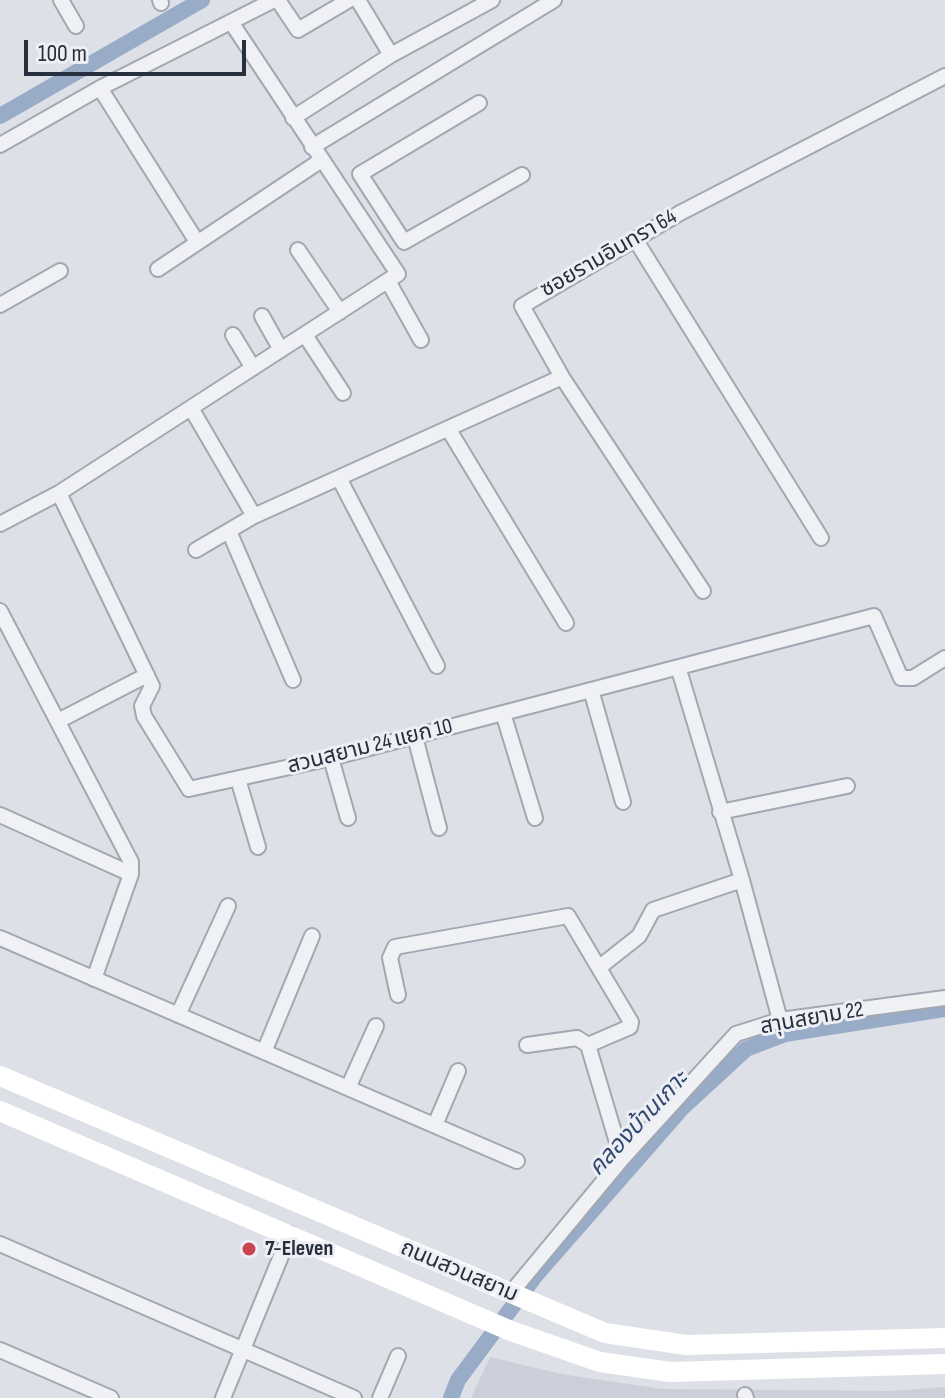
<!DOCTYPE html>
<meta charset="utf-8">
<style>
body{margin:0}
#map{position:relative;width:945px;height:1398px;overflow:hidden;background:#dde0e7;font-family:"Sofia Sans Condensed",sans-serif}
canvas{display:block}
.scale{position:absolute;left:24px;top:40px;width:222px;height:36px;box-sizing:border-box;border:4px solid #272e3d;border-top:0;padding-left:10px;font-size:24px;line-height:28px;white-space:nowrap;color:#272e3d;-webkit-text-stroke:6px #edeff5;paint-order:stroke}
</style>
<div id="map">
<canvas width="945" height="1398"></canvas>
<div class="scale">100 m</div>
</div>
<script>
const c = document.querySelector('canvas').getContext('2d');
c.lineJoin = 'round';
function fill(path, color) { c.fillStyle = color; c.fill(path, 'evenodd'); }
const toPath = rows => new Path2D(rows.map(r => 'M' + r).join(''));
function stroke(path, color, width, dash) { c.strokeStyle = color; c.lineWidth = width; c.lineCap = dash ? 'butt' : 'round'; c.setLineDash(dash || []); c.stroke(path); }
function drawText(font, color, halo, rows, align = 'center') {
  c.font = font + ' "Sofia Sans Condensed","Noto Sans Thai",sans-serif'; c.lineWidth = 6; c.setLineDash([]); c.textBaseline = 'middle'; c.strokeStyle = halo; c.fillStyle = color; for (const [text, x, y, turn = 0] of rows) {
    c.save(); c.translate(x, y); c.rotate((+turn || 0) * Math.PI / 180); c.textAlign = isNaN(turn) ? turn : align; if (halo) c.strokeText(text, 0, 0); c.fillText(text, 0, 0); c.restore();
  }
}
fill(toPath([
 [490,1357,561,1374,662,1389,889,1391,945,1387,945,1398,471,1398]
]), '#cbcfd9');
stroke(toPath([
 [0,116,202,0],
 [451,1398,458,1380,536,1275,683,1107,746,1049,785,1034,945,1009]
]), '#98acc7', 16);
const street = toPath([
 [61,0,76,26],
 [160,0,161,3],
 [278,0,298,30,349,0],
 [358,0,391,55],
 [100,88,197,242],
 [479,103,360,174,404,242,522,175],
 [293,118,391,55,492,0],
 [0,145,100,88,274,0],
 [312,147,554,0],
 [635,239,821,538],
 [298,250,340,312],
 [158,269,320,161],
 [388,281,421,340],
 [0,305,60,271],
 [262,316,281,350],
 [233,335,253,368],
 [305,335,343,393],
 [191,408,254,516],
 [449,430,566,623],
 [340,480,437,666],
 [59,493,152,686,142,706,144,716,189,789,331,758,874,616,901,678,913,678,945,658],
 [0,524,59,493,398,274,231,22],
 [229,531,293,680],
 [196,550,254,516,562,377],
 [703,591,562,377,522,306,680,213,945,76],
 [0,611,131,862,131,874,94,979],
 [679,670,742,880,780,1020],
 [591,690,623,802],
 [503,713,535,818],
 [60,720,147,675],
 [415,737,439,828],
 [331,758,348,818],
 [238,779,258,847],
 [720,812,847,786],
 [0,815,131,874],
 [0,938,517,1161],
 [601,966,639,936,653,910,742,880],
 [398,995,390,958,395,947,568,916,631,1022,630,1027,588,1045],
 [178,1015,228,906],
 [527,1045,577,1038,588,1045,622,1159],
 [264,1052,312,936],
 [348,1088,376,1026],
 [435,1125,458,1071],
 [0,1244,354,1398],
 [510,1294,622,1159,736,1034,780,1020,945,998],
 [0,1350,111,1398],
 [745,1395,746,1398],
 [223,1398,290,1234],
 [380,1398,398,1356]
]);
stroke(street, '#a3a7b1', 18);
stroke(street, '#f0f1f5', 14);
stroke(toPath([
 [0,1076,605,1333,686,1345,945,1338],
 [0,1111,511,1331,600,1362,670,1372,945,1364]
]), '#fff', 20);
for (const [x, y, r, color] of [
 [249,1249,8,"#cb434e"]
]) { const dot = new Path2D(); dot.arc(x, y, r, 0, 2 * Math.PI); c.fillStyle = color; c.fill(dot); stroke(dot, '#edeff5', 3); }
drawText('22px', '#272e3d', '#edeff5', [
 ["ซอยรามอินทรา 64",609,254,-30],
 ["สวนสยาม 24 แยก 10",370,747,-14],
 ["สาุนสยาม 22",812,1019,-10],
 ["ถนนสวนสยาม",459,1272,23]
]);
drawText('bold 22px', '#272e3d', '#edeff5', [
 ["7-Eleven",265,1249]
], 'left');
drawText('italic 24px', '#324970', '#edeff5', [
 ["คลองบ้านเกาะ",639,1124,-47]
]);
</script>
